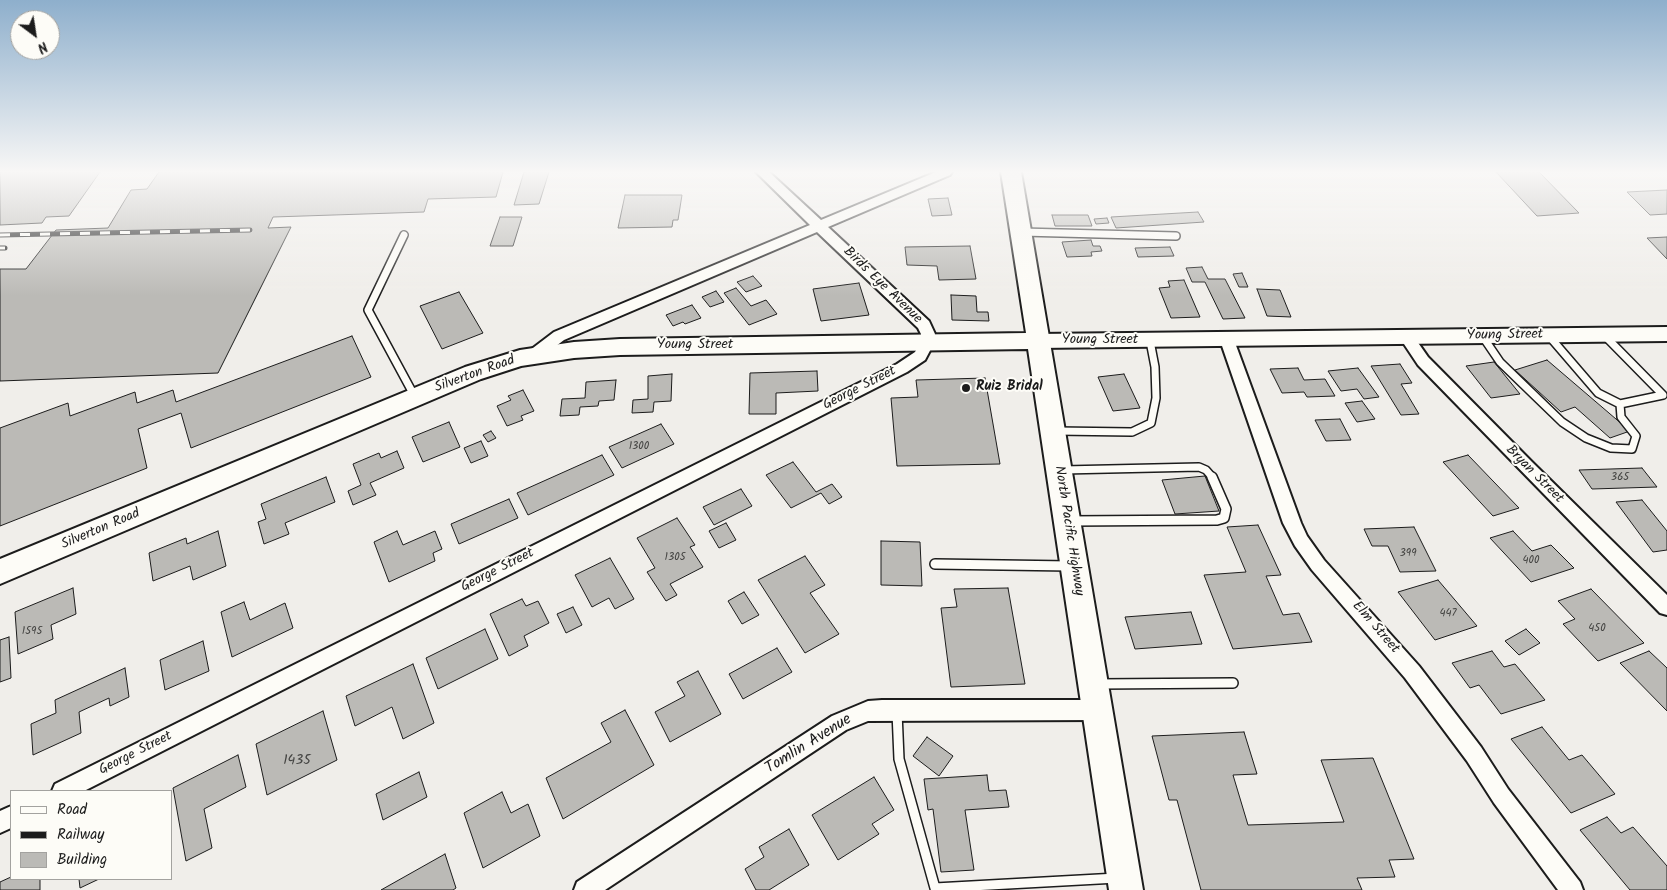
<!DOCTYPE html>
<style>
body{margin:0}
#map{position:relative;width:1667px;height:890px;overflow:hidden;background:#f0eeea;font-family:Kalam,sans-serif}
canvas{display:block}
.legend{position:absolute;left:10px;top:790px;width:162px;height:90px;box-sizing:border-box;background:#fdfcf7;border:1px solid #a3a29f;margin:0;padding:6px 9px;list-style:none;font-size:15px;color:#1c1c1c}
.legend li{display:flex;align-items:center;gap:10px;height:25px}
.legend b{width:25px;border:1px solid #a3a29f}
.north{position:absolute;left:10px;top:10px;width:50px;height:50px;box-sizing:border-box;background:#fdfcf7;border:1px solid #a3a29f;border-radius:50%;rotate:149deg;font-size:14px;font-weight:700;line-height:20px;text-align:center;color:#1c1c1c}
.north::after{content:'';display:block;margin:auto;width:18px;height:22px;background:#1c1c1c;clip-path:polygon(50% 0,100% 100%,50% 72%,0 100%)}
</style>
<div id="map">
<canvas width="1667" height="890"></canvas>
<ul class="legend">
<li><b style="height:6px;background:#fdfcf7"></b>Road</li>
<li><b style="height:6px;background:#1c1c1c"></b>Railway</li>
<li><b style="height:14px;background:#bbbab6"></b>Building</li>
</ul>
<div class="north">N</div>
</div>
<script>
const c = document.querySelector('canvas').getContext('2d');
c.lineJoin = 'round';
function fill(path, color) { c.fillStyle = color; c.fill(path, 'evenodd'); }
const toPath = rows => new Path2D(rows.map(r => 'M' + r).join(''));
function stroke(path, color, width, dash) { c.strokeStyle = color; c.lineWidth = width; c.lineCap = dash ? 'butt' : 'round'; c.setLineDash(dash || []); c.stroke(path); }
function drawText(font, color, halo, rows, align = 'center') {
  c.font = font + ' Kalam,sans-serif'; c.lineWidth = 4; c.setLineDash([]); c.textBaseline = 'middle'; c.strokeStyle = halo; c.fillStyle = color; for (const [text, x, y, turn = 0] of rows) {
    c.save(); c.translate(x, y); c.rotate((+turn || 0) * Math.PI / 180); c.textAlign = isNaN(turn) ? turn : align; if (halo) c.strokeText(text, 0, 0); c.fillText(text, 0, 0); c.restore();
  }
}
const building = toPath([
 [0,172,100,172,69,216,46,217,42,223,0,225,0,172],
 [159,172,503,172,496,197,428,199,424,212,273,217,268,228,291,227,218,373,0,381,0,269,26,269,56,230,108,228,131,190,147,189,159,172],
 [524,172,549,172,539,204,514,205,524,172],
 [1496,172,1539,172,1579,213,1537,216,1496,172],
 [1667,190,1667,214,1650,215,1627,192,1667,190],
 [625,195,682,195,678,220,673,220,672,227,618,228,625,195],
 [948,198,952,215,932,216,928,199,948,198],
 [1198,212,1204,222,1116,228,1111,217,1198,212],
 [1052,215,1088,215,1092,226,1055,226,1052,215],
 [500,217,522,217,513,246,490,246,500,217],
 [1107,218,1109,223,1096,224,1094,219,1107,218],
 [1667,237,1667,259,1647,238,1667,237],
 [1091,240,1093,246,1100,246,1102,251,1091,252,1092,256,1067,257,1062,242,1091,240],
 [970,246,976,279,939,280,937,266,907,265,905,247,970,246],
 [1170,247,1174,256,1138,257,1135,248,1170,247],
 [1202,267,1208,279,1225,279,1245,318,1223,319,1205,282,1192,282,1186,268,1202,267],
 [1242,273,1248,287,1239,287,1233,274,1242,273],
 [753,276,762,286,746,292,737,282,753,276],
 [1184,280,1200,317,1171,318,1159,288,1170,287,1168,281,1184,280],
 [859,283,869,315,821,321,813,289,859,283],
 [736,288,751,306,766,300,777,314,749,325,724,293,736,288],
 [1257,289,1280,290,1291,317,1267,316,1257,289],
 [716,291,724,302,710,307,702,297,716,291],
 [459,292,483,333,442,349,420,306,459,292],
 [951,295,976,296,977,312,988,312,989,321,952,320,951,295],
 [692,305,701,318,685,324,683,322,673,326,666,315,692,305],
 [352,336,371,377,191,448,181,413,138,429,147,468,0,526,0,428,68,403,70,416,135,392,137,403,173,390,176,402,352,336],
 [1547,360,1630,431,1610,438,1575,407,1561,412,1515,370,1547,360],
 [1494,362,1520,394,1491,398,1466,366,1494,362],
 [1400,364,1412,383,1401,384,1419,414,1401,415,1371,366,1400,364],
 [1298,368,1304,380,1325,379,1335,396,1307,397,1304,392,1282,393,1270,369,1298,368],
 [1358,368,1379,397,1364,399,1357,389,1341,391,1328,371,1358,368],
 [817,371,818,391,776,393,776,414,749,414,750,373,817,371],
 [672,374,671,401,654,402,653,412,632,413,633,400,648,399,648,376,672,374],
 [1124,374,1140,408,1113,411,1098,377,1124,374],
 [985,378,1000,464,897,466,891,398,918,397,916,380,985,378],
 [616,380,614,400,599,401,598,406,580,407,579,415,560,416,562,399,585,398,586,382,616,380],
 [523,390,534,411,521,416,523,420,507,426,497,406,511,400,508,396,523,390],
 [1362,401,1375,419,1357,422,1345,403,1362,401],
 [1340,419,1351,440,1326,441,1315,420,1340,419],
 [449,422,460,447,423,462,412,437,449,422],
 [661,424,674,444,622,468,609,447,661,424],
 [491,431,496,438,488,442,483,435,491,431],
 [481,441,488,456,471,463,464,448,481,441],
 [397,451,404,468,370,483,376,495,353,505,348,491,361,485,353,464,379,453,381,458,397,451],
 [602,455,614,475,528,515,517,493,602,455],
 [1468,455,1519,508,1493,516,1443,462,1468,455],
 [793,462,816,492,832,484,842,497,829,504,821,493,791,508,766,475,793,462],
 [1642,468,1657,487,1592,489,1579,470,1642,468],
 [1205,476,1219,511,1175,514,1162,480,1205,476],
 [326,477,335,502,285,523,289,534,264,544,258,522,266,519,261,504,326,477],
 [741,489,752,506,714,525,703,507,741,489],
 [509,499,518,518,459,544,451,524,509,499],
 [1642,500,1667,531,1667,550,1653,552,1616,502,1642,500],
 [677,518,695,545,690,547,703,567,670,584,677,595,666,601,647,572,655,568,637,538,677,518],
 [726,523,736,540,719,548,709,531,726,523],
 [1258,525,1281,575,1266,576,1283,615,1299,613,1312,642,1233,649,1204,575,1246,572,1227,527,1258,525],
 [1414,527,1436,571,1400,572,1388,546,1372,546,1364,529,1414,527],
 [218,531,226,566,193,580,190,566,153,581,149,553,186,538,187,544,218,531],
 [397,531,403,545,435,531,442,549,433,553,435,561,389,582,374,542,397,531],
 [1513,531,1532,551,1551,545,1574,568,1531,582,1490,538,1513,531],
 [881,541,920,542,922,586,881,585,881,541],
 [805,556,825,585,810,593,839,634,805,653,758,580,805,556],
 [610,558,634,599,615,609,609,598,592,607,575,575,610,558],
 [1438,580,1477,626,1435,640,1398,592,1438,580],
 [73,588,76,614,51,625,53,639,18,654,15,612,73,588],
 [1008,588,1025,684,951,687,941,608,957,607,954,589,1008,588],
 [1591,589,1644,643,1598,661,1563,624,1575,619,1558,601,1591,589],
 [744,592,759,615,742,624,728,601,744,592],
 [522,599,526,606,538,601,549,623,524,636,528,646,509,656,490,614,522,599],
 [244,602,250,620,285,603,293,628,232,657,221,612,244,602],
 [573,607,582,625,566,633,557,614,573,607],
 [1191,612,1202,644,1135,649,1125,617,1191,612],
 [485,629,498,659,438,689,426,658,485,629],
 [1526,629,1540,643,1519,655,1505,641,1526,629],
 [9,637,11,678,0,682,0,640,9,637],
 [203,641,209,671,165,690,160,660,203,641],
 [777,648,792,672,743,699,729,674,777,648],
 [1492,651,1504,667,1515,664,1545,700,1501,714,1479,685,1470,688,1452,663,1492,651],
 [1649,651,1667,668,1667,711,1620,663,1649,651],
 [413,664,434,723,403,739,392,707,355,726,346,696,413,664],
 [125,668,129,697,110,706,109,698,79,712,81,733,33,755,31,724,56,713,55,700,125,668],
 [698,671,721,714,670,742,655,712,685,696,677,682,698,671],
 [625,710,654,765,563,819,546,778,611,742,601,723,625,710],
 [323,711,337,760,267,795,256,744,323,711],
 [1542,727,1569,760,1582,755,1615,794,1571,813,1511,739,1542,727],
 [1244,732,1257,774,1233,775,1248,825,1344,822,1321,760,1373,758,1414,859,1389,860,1395,877,1357,878,1362,890,1201,890,1177,800,1169,800,1152,736,1244,732],
 [927,737,953,756,939,776,913,756,927,737],
 [238,755,246,787,204,809,212,848,186,861,173,788,238,755],
 [419,772,427,797,383,820,376,794,419,772],
 [987,775,989,791,1006,790,1009,807,965,810,974,870,941,872,933,809,928,810,924,779,987,775],
 [874,777,894,810,872,824,879,834,838,860,812,815,874,777],
 [502,792,511,813,528,804,540,836,483,868,464,813,502,792],
 [1607,817,1621,833,1633,827,1667,866,1667,890,1630,890,1580,830,1607,817],
 [789,829,809,865,769,890,756,890,745,869,764,857,759,847,789,829],
 [445,854,456,888,453,890,381,890,445,854],
 [11,877,11,879,40,879,40,890,0,890,0,882,11,877],
 [79,879,99,879,80,888,79,879]
]);
fill(building, '#bbbab6');
stroke(building, '#1c1c1c', 1);
const laneFar1 = toPath([
 [1022,232,1176,236],
 [404,235,368,310,415,397],
 [1549,336,1598,393,1620,404],
 [1483,337,1500,362,1562,422,1586,438,1611,448,1632,449,1636,436,1621,417,1620,404,1663,395,1604,335],
 [1056,431,1132,432,1151,423,1156,398,1155,367,1150,341],
 [1063,470,1199,467,1206,470,1213,478]
]);
const lane = toPath([
 [1071,521,1217,520,1224,518,1226,509,1212,477],
 [935,564,1070,566],
 [1099,684,1233,683],
 [897,712,899,759,935,888,1117,878]
]);
const street = toPath([
 [756,172,769,172,821,220,936,172,952,172,950,175,828,227,929,321,935,334,934,343,925,360,907,372,84,791,52,791,55,784,897,364,915,352,920,343,921,334,918,328,817,232,564,340,539,359,534,360,529,359,527,355,529,351,554,332,810,225,756,172],
 [1407,333,1412,334,1428,357,1532,462,1667,595,1667,615,1660,613,1418,365,1400,338,1402,334,1407,333],
 [1227,335,1232,336,1234,340,1301,523,1307,536,1324,560,1419,666,1481,747,1508,789,1580,882,1583,890,1558,890,1494,803,1467,761,1405,678,1312,570,1295,546,1283,523,1220,340,1222,336,1227,335],
 [882,700,1097,700,1104,703,1107,710,1104,717,1097,720,868,721,846,730,605,890,574,890,577,882,832,716,868,701,882,700],
 [11,806,11,828,0,833,0,811,11,806]
]);
const secondary = toPath([
 [1667,327,1667,341,1037,348,1030,346,1027,341,1030,336,1037,334,1667,327]
]);
const primary = toPath([
 [1001,172,1021,172,1143,890,1109,890,1028,349,620,355,574,358,521,366,481,379,0,584,0,559,465,367,520,350,574,342,620,339,1026,333,1001,172]
]);
stroke(laneFar1, '#1c1c1c', 10);
stroke(lane, '#1c1c1c', 12);
stroke(street, '#1c1c1c', 4);
stroke(secondary, '#1c1c1c', 4);
stroke(primary, '#1c1c1c', 4);
stroke(laneFar1, '#fdfcf7', 7);
stroke(lane, '#fdfcf7', 9);
fill(street, '#fdfcf7');
fill(secondary, '#fdfcf7');
fill(primary, '#fdfcf7');
const rail = toPath([
 [0,235,250,230],
 [0,248,5,248]
]);
stroke(rail, '#1c1c1c', 5);
stroke(rail, '#fdfcf7', 3, [10]);
const sky = c.createLinearGradient(0, 0, 0, 296);
sky.addColorStop(0, '#8eafcc');
sky.addColorStop(0.58, '#f8f7f6');
sky.addColorStop(1, '#f8f7f600');
c.fillStyle = sky;
c.fillRect(0, 0, 1667, 296);
for (const [x, y, r, color] of [
 [966,388,5,"#1c1c1c"]
]) { const dot = new Path2D(); dot.arc(x, y, r, 0, 2 * Math.PI); c.fillStyle = color; c.fill(dot); stroke(dot, '#fdfcf7', 2); }
drawText('11px', '#444442', null, [
 ["1300",639,447],
 ["365",1620,478],
 ["399",1408,554],
 ["1305",675,558],
 ["400",1531,561],
 ["447",1448,614],
 ["450",1597,629],
 ["1595",32,632]
]);
drawText('14px', '#1c1c1c', '#fdfcf7', [
 ["Birds Eye Avenue",882,286,44],
 ["Young Street",1505,336,-1],
 ["Young Street",1100,341],
 ["Young Street",695,346],
 ["Silverton Road",475,375,-20],
 ["George Street",860,389,-27],
 ["Bryan Street",1534,475,45],
 ["Silverton Road",101,530,-23],
 ["North Pacific Highway",1068,531,81],
 ["George Street",498,571,-27],
 ["Elm Street",1375,628,49],
 ["George Street",136,754,-27]
]);
drawText('bold 14px', '#1c1c1c', '#fdfcf7', [
 ["Ruiz Bridal",976,388]
], 'left');
drawText('14px', '#444442', null, [
 ["1435",297,762]
]);
drawText('16px', '#1c1c1c', '#fdfcf7', [
 ["Tomlin Avenue",809,745,-32]
]);
</script>
